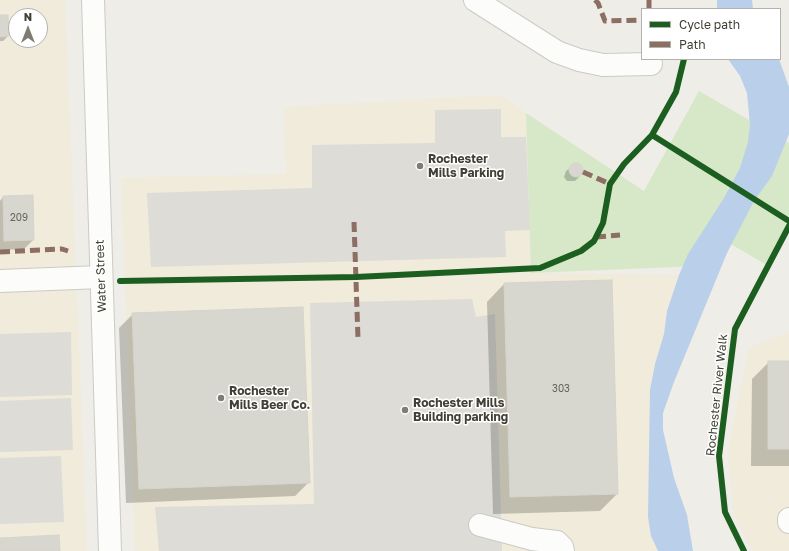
<!DOCTYPE html>
<style>
body{margin:0}
#map{position:relative;width:789px;height:551px;overflow:hidden;background:#eeede7;font-family:"Golos Text",sans-serif}
canvas{display:block}
.legend{position:absolute;left:641px;top:8px;width:140px;height:52px;box-sizing:border-box;background:#fff;border:1px solid #b3b2ae;margin:0;padding:5px 7px;list-style:none;font-size:12px;color:#423f34}
.legend li{display:flex;align-items:center;gap:8px;height:20px}
.legend b{width:20px;border:1px solid #b3b2ae}
.north{position:absolute;left:8px;top:8px;width:40px;height:40px;box-sizing:border-box;background:#fff;border:1px solid #b3b2ae;border-radius:50%;rotate:0deg;font-size:11px;font-weight:700;line-height:16px;text-align:center;color:#423f34}
.north::after{content:'';display:block;margin:auto;width:14px;height:18px;background:#7e7c73;clip-path:polygon(50% 0,100% 100%,50% 72%,0 100%)}
</style>
<div id="map">
<canvas width="789" height="551"></canvas>
<ul class="legend">
<li><b style="height:5px;background:#1b5e20"></b>Cycle path</li>
<li><b style="height:5px;background:#8d6e63"></b>Path</li>
</ul>
<div class="north">N</div>
</div>
<script>
const c = document.querySelector('canvas').getContext('2d');
c.lineJoin = 'round';
function fill(path, color) { c.fillStyle = color; c.fill(path, 'evenodd'); }
const toPath = rows => new Path2D(rows.map(r => 'M' + r).join(''));
function stroke(path, color, width, dash) { c.strokeStyle = color; c.lineWidth = width; c.lineCap = dash ? 'butt' : 'round'; c.setLineDash(dash || []); c.stroke(path); }
function drawText(font, color, halo, rows, align = 'center') {
  c.font = font + ' "Golos Text",sans-serif'; c.lineWidth = 3; c.setLineDash([]); c.textBaseline = 'middle'; c.strokeStyle = halo; c.fillStyle = color; for (const [text, x, y, turn = 0] of rows) {
    c.save(); c.translate(x, y); c.rotate((+turn || 0) * Math.PI / 180); c.textAlign = isNaN(turn) ? turn : align; if (halo) c.strokeText(text, 0, 0); c.fillText(text, 0, 0); c.restore();
  }
}
fill(toPath([
 [0,0,65,0,87,551,0,551],
 [16,16,40,16,40,40,16,40],
 [501,95,526,113,531,273,679,275,667,311,664,334,655,363,650,390,651,536,658,551,135,551,121,178,286,174,284,107],
 [789,332,789,551,752,551,733,513,728,451,749,347]
]), '#f0ebda');
fill(toPath([
 [699,91,789,143,789,233,770,267,712,233,700,266,531,273,526,113,644,191]
]), '#d6e8c8');
fill(toPath([
 [501,109,501,137,526,137,530,230,505,231,506,257,151,267,147,193,312,188,312,145,435,143,435,110],
 [472,299,476,317,495,314,502,551,159,551,155,507,314,504,310,303],
 [71,332,72,395,0,397,0,334],
 [71,398,73,450,0,452,0,401],
 [61,456,64,522,0,524,0,458]
]), '#dddcd7');
fill(toPath([
 [717,0,752,0,753,9,717,9],
 [728,59,779,59,789,87,789,134,772,176,754,201,727,253,674,382,663,413,663,430,674,478,687,515,693,551,658,551,651,536,648,517,650,390,655,364,664,334,667,311,679,275,688,254,724,198,740,168,748,142,750,125,747,93,740,76]
]), '#bacfe9');
fill(toPath([
 [0,16,8,36,3,41,0,41],
 [575,164,579,165,583,170,580,176,575,181,567,181,564,177,566,171],
 [3,197,33,240,24,249,0,250,0,201],
 [611,281,617,494,600,511,493,514,487,302,504,284],
 [133,314,309,482,295,496,126,503,119,328],
 [769,362,789,362,789,466,751,466,752,379]
]), '#0003');
const building = toPath([
 [0,15,8,15,9,36,0,37,0,15],
 '569 170a7 7 0 1 1 14 0a7 7 0 1 1-14 0Z',
 [33,195,34,240,4,241,3,196,33,195],
 [612,280,618,494,510,497,504,283,612,280],
 [303,307,310,483,139,489,132,313,303,307],
 [768,361,789,361,789,449,768,449,768,361],
 [59,535,60,551,0,551,0,538,59,535]
]);
fill(building, '#d7d6cf');
stroke(building, '#d6d4cd', 1);
const minor = toPath([
 [93,0,110,551],
 [475,0,557,52,579,60,603,65,651,64],
 [0,281,101,277],
 [789,519,789,522],
 [480,525,532,539,557,542,562,547,563,551]
]);
stroke(minor, '#cbcac5', 24);
stroke(minor, '#fcfcfb', 22);
stroke(toPath([
 [595,0,598,3,605,21,642,20],
 [649,9,649,0],
 [583,172,610,184],
 [354,222,358,339],
 [596,237,620,235],
 [0,252,62,249,68,251]
]), '#8d6e63', 5, [10, 5]);
stroke(toPath([
 [652,135,789,221],
 [120,281,356,277,540,268,581,251,594,241,603,223,610,184,624,164,652,135,676,92,684,59],
 [744,551,725,512,719,456,735,329,789,226]
]), '#1b5e20', 6);
for (const [x, y, r, color] of [
 [420,166,4,"#7e7c73"],
 [221,398,4,"#7e7c73"],
 [405,410,4,"#7e7c73"]
]) { const dot = new Path2D(); dot.arc(x, y, r, 0, 2 * Math.PI); c.fillStyle = color; c.fill(dot); stroke(dot, '#fff', 1.5); }
drawText('10px', '#68665c', null, [
 ["209",19,218],
 ["303",561,389]
]);
drawText('bold 12px', '#423f34', '#fff', [
 ["Rochester",428,159],
 ["Mills Parking",428,173],
 ["Rochester",229,391],
 ["Mills Beer Co.",229,405],
 ["Rochester Mills",413,403],
 ["Building parking",413,417]
], 'left');
drawText('12px', '#423f34', '#fff', [
 ["Water Street",101,276,-92],
 ["Rochester River Walk",717,395,-84]
]);
</script>
